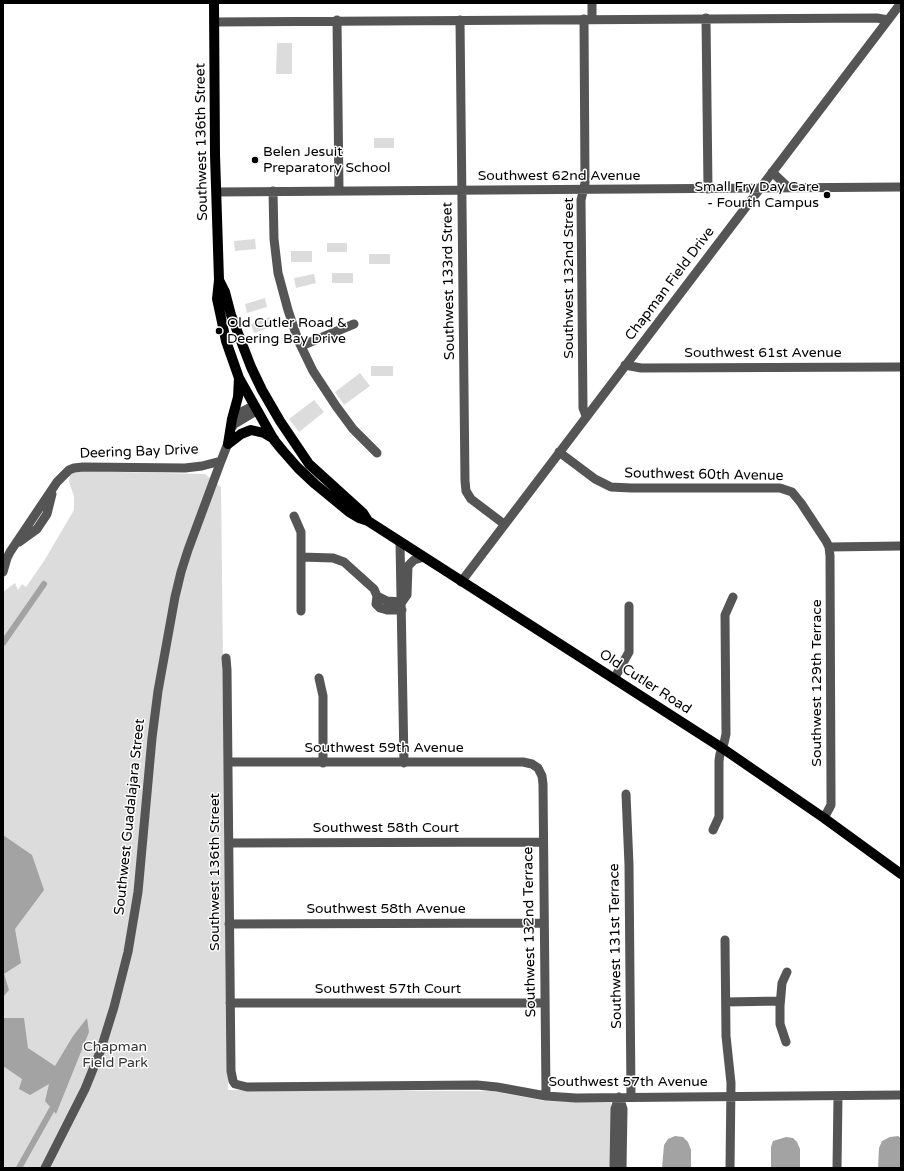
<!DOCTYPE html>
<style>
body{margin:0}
#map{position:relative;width:904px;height:1171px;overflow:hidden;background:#fff;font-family:"Varela Round",sans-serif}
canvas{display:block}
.frame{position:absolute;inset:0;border:4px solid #000;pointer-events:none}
</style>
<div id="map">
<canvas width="904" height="1171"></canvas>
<div class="frame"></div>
</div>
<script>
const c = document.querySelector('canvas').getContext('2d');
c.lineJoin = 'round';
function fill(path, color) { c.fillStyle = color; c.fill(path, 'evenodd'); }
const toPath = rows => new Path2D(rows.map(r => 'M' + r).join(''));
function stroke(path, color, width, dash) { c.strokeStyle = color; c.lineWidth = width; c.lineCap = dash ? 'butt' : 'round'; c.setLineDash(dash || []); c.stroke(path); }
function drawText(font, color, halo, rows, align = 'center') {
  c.font = font + ' "Varela Round",sans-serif'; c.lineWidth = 3; c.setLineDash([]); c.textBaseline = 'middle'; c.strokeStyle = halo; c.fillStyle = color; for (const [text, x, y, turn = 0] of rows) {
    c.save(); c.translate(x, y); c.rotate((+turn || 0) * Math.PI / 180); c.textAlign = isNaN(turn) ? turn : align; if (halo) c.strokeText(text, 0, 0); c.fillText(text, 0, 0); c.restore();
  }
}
fill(toPath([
 [277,43,292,43,292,74,276,74],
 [374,138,394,138,394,148,374,148],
 [255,239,256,249,235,251,234,241],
 [327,243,347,243,347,252,327,252],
 [291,251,312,251,312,262,291,262],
 [369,254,390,254,390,264,369,264],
 [332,273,353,273,353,283,332,283],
 [314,274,316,283,296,288,294,278],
 [265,298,267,307,247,313,245,304],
 [270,317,273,326,254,333,251,324],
 [371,366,393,366,393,376,371,376],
 [360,373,370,386,344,405,335,392],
 [314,400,324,412,299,432,289,419],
 [77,471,205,474,221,487,228,1090,492,1091,545,1101,611,1103,611,1168,3,1168,3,592,15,583,18,590,22,584,26,587,44,561,74,510,74,496,69,482,70,475]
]), '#dcdcdc');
fill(toPath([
 [3,835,32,855,44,890,15,929,21,963,4,974,9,990,3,997],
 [3,1018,24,1018,28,1048,55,1066,73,1036,87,1018,89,1032,56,1114,45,1101,49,1084,30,1095,19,1089,22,1079,3,1066],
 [675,1136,683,1137,688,1142,691,1150,691,1168,662,1168,664,1145,668,1139],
 [898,1136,901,1138,901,1168,878,1168,879,1148,882,1141,890,1137],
 [786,1137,793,1138,797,1142,800,1149,800,1168,771,1168,771,1147,773,1141]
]), '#a3a3a3');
stroke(toPath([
 [3,643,44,584],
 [19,1168,52,1109]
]), '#a3a3a3', 6);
stroke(toPath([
 [706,18,708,189],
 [584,19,585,183,581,200,583,408,586,416],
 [592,19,592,3],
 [337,20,339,191],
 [460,20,465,481,466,491,471,499,504,524],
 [214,22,877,18,888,20],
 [772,172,789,188],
 [273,191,274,239,278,273,288,310,298,340,313,371,336,406,353,429,377,453],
 [217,192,901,187],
 [301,346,354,324],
 [625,365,641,368,901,367],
 [233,426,233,425,237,417,241,412,249,408,255,407,253,413,233,425],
 [559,452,595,479,611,487,631,488,780,488,792,492,801,503,826,541,829,547,830,556,831,795,831,805,824,818],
 [294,516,301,532,301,611],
 [19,542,37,529,47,514,52,494],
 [400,542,404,763],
 [829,547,901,546],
 [301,557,333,558,344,562,374,589,377,596,376,604,380,608,387,610,402,610],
 [3,572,7,558,10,552,57,482,69,470,74,468,83,467,185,468,202,466,221,461,230,438],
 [461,582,901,3],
 [377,596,387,601,402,602],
 [402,602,407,595,408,566,414,560,424,557],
 [226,658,227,670,231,1071,233,1081,235,1084,247,1087,477,1085,497,1087,546,1096,576,1098,901,1095],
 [319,678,323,696,323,763],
 [614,679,629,652,629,606],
 [228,762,523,762,532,764,538,768,542,776,543,784,546,1096],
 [626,794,629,865,631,1097],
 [713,830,719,817,719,761,720,754,724,743,726,734,725,615,733,597],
 [229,843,543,842],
 [229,924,544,923],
 [725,940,726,1036,731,1083,730,1168],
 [726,1002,780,1001],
 [230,1003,545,1003],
 [786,1042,780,1024,780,1006,782,983,787,972],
 [619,1097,623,1109,622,1168],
 [45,1168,85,1089,100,1052,114,1007,128,952,138,892,152,738,158,691,175,597,181,572,188,550,221,461],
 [614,1168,615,1109,619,1097],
 [837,1168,838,1096]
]), '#555', 9);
stroke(toPath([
 [214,3,215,155,219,280,217,299,219,308,226,341,239,378,274,440,283,451,298,468,315,484,349,512,359,518,368,521,722,748,824,818,901,874],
 [219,280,225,292,231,315,251,367,262,390,280,421,309,464,363,513,368,521],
 [228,444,232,419,238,397,239,378],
 [228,444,241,434,251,430,264,433,274,439]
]), '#000', 10);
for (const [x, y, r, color] of [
 [255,160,4,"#000"],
 [827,195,4,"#000"],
 [219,331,4,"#000"]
]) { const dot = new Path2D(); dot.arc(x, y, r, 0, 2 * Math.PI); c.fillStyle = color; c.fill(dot); stroke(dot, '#fff', 1.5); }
drawText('14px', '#000', '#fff', [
 ["Southwest 136th Street",202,142,-91],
 ["Southwest 62nd Avenue",559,176],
 ["Southwest 132nd Street",569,278,-90],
 ["Southwest 133rd Street",449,281,-91],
 ["Chapman Field Drive",670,284,-53],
 ["Southwest 61st Avenue",763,353],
 ["Deering Bay Drive",139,452,-2],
 ["Southwest 60th Avenue",704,475,1],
 ["Old Cutler Road",645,682,33],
 ["Southwest 129th Terrace",817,683,-90],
 ["Southwest 59th Avenue",384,748],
 ["Southwest Guadalajara Street",130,817,-84],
 ["Southwest 58th Court",386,828],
 ["Southwest 136th Street",215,872,-90],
 ["Southwest 58th Avenue",386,909],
 ["Southwest 132nd Terrace",530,932,-91],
 ["Southwest 131st Terrace",616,946,-91],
 ["Southwest 57th Court",388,989],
 ["Southwest 57th Avenue",628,1082]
]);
drawText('14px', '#000', '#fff', [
 ["Belen Jesuit",263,152],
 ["Preparatory School",263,168],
 ["Small Fry Day Care",819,187,"right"],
 ["- Fourth Campus",819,203,"right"],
 ["Old Cutler Road &",227,323],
 ["Deering Bay Drive",227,339]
], 'left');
drawText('14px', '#333', '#fff', [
 ["Chapman",115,1047],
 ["Field Park",115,1063]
]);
</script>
